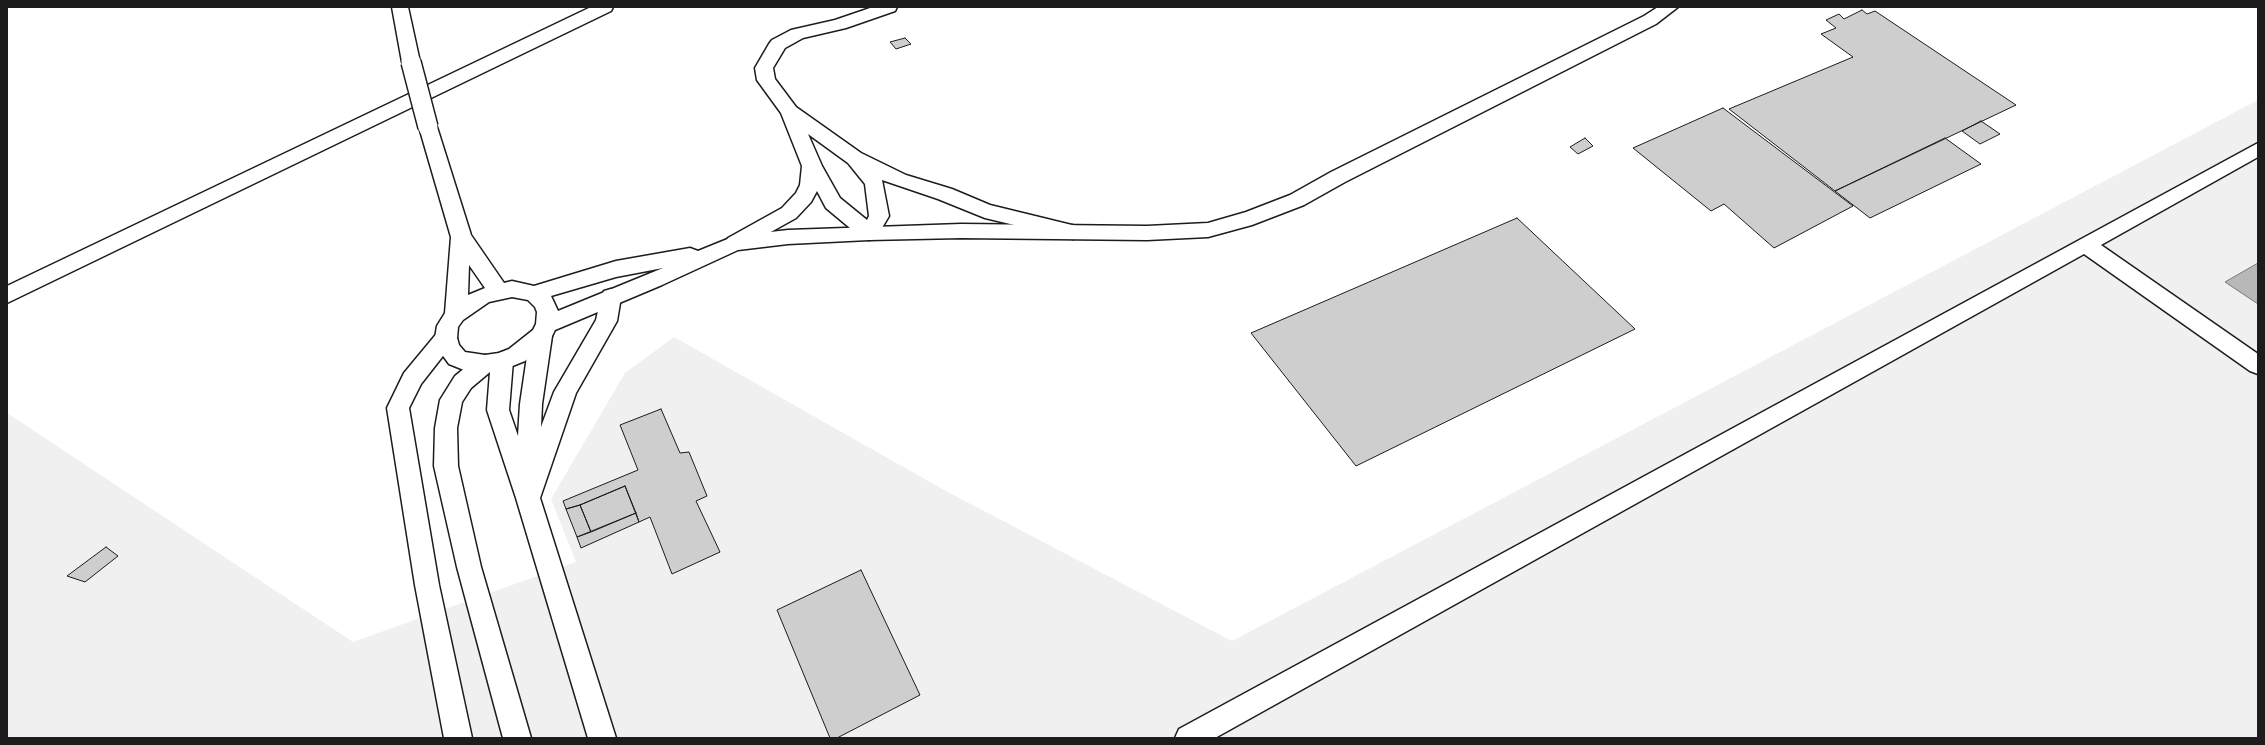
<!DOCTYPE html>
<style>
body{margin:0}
#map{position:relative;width:2265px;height:745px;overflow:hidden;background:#fff;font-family:Mynerve,sans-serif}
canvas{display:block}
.frame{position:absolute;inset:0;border:8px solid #1c1c1c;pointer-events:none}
</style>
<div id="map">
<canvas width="2265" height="745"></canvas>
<div class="frame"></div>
</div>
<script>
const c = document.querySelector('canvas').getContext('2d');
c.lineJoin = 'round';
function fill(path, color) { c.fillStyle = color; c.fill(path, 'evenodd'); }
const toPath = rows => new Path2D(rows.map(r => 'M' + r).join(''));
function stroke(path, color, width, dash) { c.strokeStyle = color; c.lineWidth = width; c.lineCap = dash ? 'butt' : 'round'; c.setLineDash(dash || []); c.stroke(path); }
fill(toPath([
 [2258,100,2258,738,7,738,7,413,353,642,576,562,551,499,625,373,674,337,944,490,1232,641]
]), '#f0f0f0');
const water = toPath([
 [2258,263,2258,304,2225,282,2258,263]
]);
fill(water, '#b8b8b8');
stroke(water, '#7a7a7a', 1);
const building = toPath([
 [1862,10,1867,14,1875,11,2016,105,1835,191,1729,109,1853,57,1821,34,1836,28,1826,20,1839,14,1844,19,1862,10],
 [905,38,911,44,896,49,890,42,905,38],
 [1723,108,1853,206,1774,248,1724,204,1711,211,1633,148,1723,108],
 [1981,121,2000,134,1980,144,1962,131,1981,121],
 [1585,138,1593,146,1578,154,1570,147,1585,138],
 [1945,138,1981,164,1870,218,1835,191,1945,138],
 [1517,218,1635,329,1356,466,1251,333,1517,218],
 [661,409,680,453,689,452,707,496,696,501,720,552,672,574,650,517,639,522,625,486,580,505,566,509,563,501,638,470,620,425,661,409],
 [625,486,636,513,591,532,580,505,625,486],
 [580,505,591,532,577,537,566,509,580,505],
 [636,513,639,522,581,548,577,537,636,513],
 [106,547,118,556,85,582,67,576,106,547],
 [861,570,920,695,837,738,830,738,777,610,861,570]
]);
fill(building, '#cecece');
stroke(building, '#1c1c1c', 1);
const service = toPath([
 [2258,143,2258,157,2101,245,2258,354,2258,374,2250,371,2084,254,1215,738,1175,738,1179,729,2258,143],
 [611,289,618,291,621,297,617,321,576,393,540,498,616,738,588,738,516,498,487,410,490,372,471,388,462,402,457,428,458,466,481,567,531,738,503,738,457,567,434,466,435,428,440,400,455,376,477,358,485,355,493,358,494,355,502,352,510,355,513,361,509,410,518,436,520,404,530,336,533,330,541,328,549,330,552,336,542,404,541,427,554,392,596,320,601,297,604,291,611,289],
 [446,330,454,332,457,338,421,384,409,408,439,585,472,738,444,738,415,585,387,408,404,373,438,332,446,330]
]);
const minor = toPath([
 [591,7,613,7,611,11,7,303,7,286,591,7],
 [873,7,897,7,895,11,846,28,803,38,785,48,773,68,775,79,796,107,861,153,906,175,952,189,990,205,1080,227,1083,232,1080,237,1073,239,985,218,938,199,882,180,889,216,876,238,869,240,862,238,826,208,817,191,811,202,796,218,742,248,735,250,728,248,725,243,728,238,782,208,796,193,800,185,802,166,781,113,757,80,755,68,769,44,772,40,791,30,835,20,873,7],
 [808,134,848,163,865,184,869,216,867,220,840,198,822,166,808,134]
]);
const tertiary = toPath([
 [392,7,408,7,420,62,417,66,411,68,405,66,402,62,392,7],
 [1658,7,1678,7,1656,24,1345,182,1304,205,1252,225,1208,237,1147,240,961,238,869,240,788,244,738,250,662,285,555,330,549,342,525,361,510,367,485,373,469,372,449,364,438,349,435,338,437,326,445,313,451,237,419,127,421,123,428,121,435,123,437,127,471,235,504,283,512,281,534,286,616,261,690,248,698,251,735,236,788,230,961,224,1147,226,1208,223,1246,212,1290,195,1331,172,1644,16,1658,7],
 [469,265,485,288,468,295,469,265],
 [663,268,558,311,551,296,616,277,663,268],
 [512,297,528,300,535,307,537,312,536,324,533,330,509,349,499,353,485,355,465,352,459,345,457,338,458,327,463,320,489,302,512,297]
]);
stroke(service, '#1c1c1c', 3);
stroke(minor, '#1c1c1c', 3);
stroke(tertiary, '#1c1c1c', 3);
fill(service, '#fff');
fill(minor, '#fff');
fill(tertiary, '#fff');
const tertiaryBridge = toPath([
 [411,62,428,127]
]);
stroke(tertiaryBridge, '#1c1c1c', 22, []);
stroke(tertiaryBridge, '#fff', 19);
</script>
